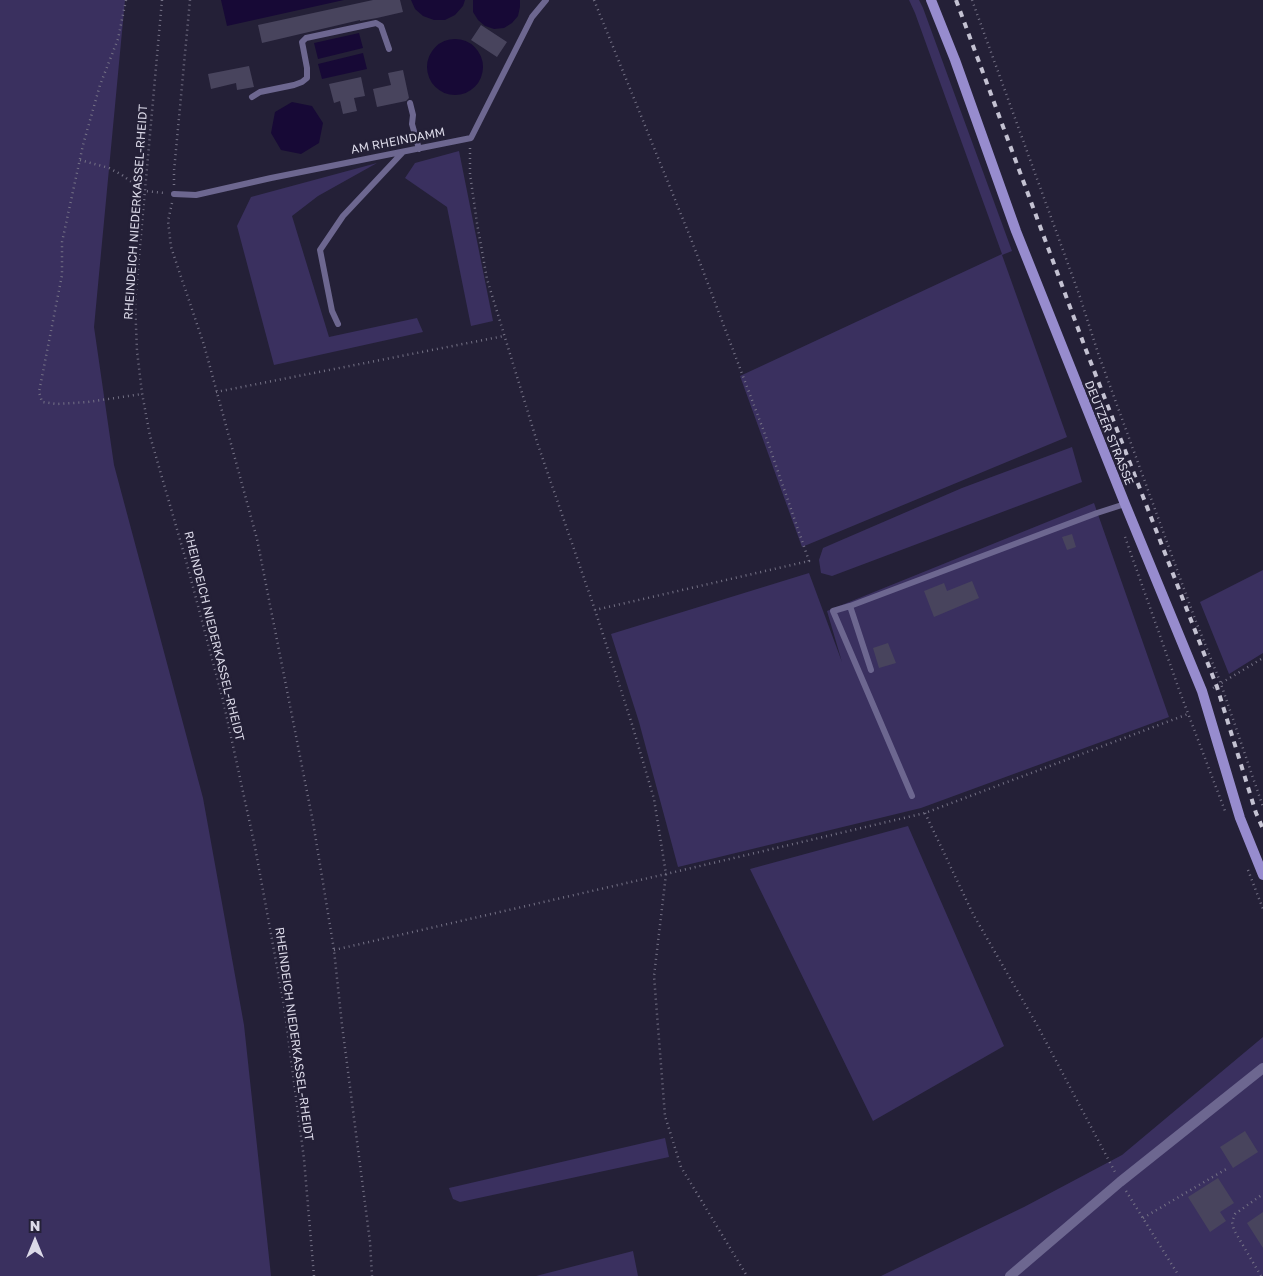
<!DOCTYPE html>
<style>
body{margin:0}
#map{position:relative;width:1263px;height:1276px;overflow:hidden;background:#242037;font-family:"Golos Text",sans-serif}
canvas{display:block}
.north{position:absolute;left:10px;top:1216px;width:50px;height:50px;-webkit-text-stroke:4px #242037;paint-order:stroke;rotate:0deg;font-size:14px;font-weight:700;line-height:20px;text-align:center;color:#dbd9e8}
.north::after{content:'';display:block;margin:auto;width:18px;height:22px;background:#dbd9e8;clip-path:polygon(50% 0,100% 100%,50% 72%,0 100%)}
</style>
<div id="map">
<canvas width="1263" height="1276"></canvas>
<div class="north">N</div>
</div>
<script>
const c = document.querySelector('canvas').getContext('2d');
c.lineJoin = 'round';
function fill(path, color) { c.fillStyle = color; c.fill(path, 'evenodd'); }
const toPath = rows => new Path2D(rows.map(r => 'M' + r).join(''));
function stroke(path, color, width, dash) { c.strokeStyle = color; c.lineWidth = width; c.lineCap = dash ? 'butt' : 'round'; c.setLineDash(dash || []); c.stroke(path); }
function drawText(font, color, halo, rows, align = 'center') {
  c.font = font + ' "Golos Text",sans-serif'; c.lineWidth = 5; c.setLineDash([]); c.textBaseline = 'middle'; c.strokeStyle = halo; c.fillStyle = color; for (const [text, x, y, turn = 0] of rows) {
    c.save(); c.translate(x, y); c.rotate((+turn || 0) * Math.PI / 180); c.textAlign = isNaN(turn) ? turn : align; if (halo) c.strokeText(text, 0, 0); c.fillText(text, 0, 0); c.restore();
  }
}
fill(toPath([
 [0,0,125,0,94,327,114,465,203,798,244,1025,271,1276,0,1276],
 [909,0,919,0,923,8,1012,251,1002,255,1067,437,802,547,740,376,1002,254,915,13],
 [459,151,493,321,471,326,447,207,405,178,415,163],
 [377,163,318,196,292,216,329,337,417,318,423,332,274,365,237,226,251,197],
 [1072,447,1082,482,832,576,821,573,819,560,823,548,962,488],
 [1094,503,1169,717,921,808,678,867,639,722,611,634,809,573,842,662,827,611],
 [1263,570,1263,653,1229,674,1200,602],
 [908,826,1004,1046,873,1121,750,869],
 [1263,1037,1263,1276,881,1276,1024,1207,1122,1155],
 [665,1138,669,1157,460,1202,453,1199,449,1188],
 [633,1251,638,1276,536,1276]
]), '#3a305f');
fill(toPath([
 [221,0,344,0,227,26],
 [411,0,465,0,463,6,455,15,445,20,434,20,423,16,415,9],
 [473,0,520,0,520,7,518,16,512,23,504,28,494,29,485,26,478,20,473,12],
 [359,33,363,48,318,59,314,43],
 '427 67a28 28 0 1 1 56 0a28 28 0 1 1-56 0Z',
 [363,53,367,69,322,79,318,64],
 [292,102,312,106,323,123,319,143,301,154,281,150,271,133,275,112]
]), '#170936');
fill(toPath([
 [373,0,400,0,403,12,377,18,360,21,360,20,262,43,258,25],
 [481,25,507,42,497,57,471,40],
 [249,66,254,87,237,90,236,83,211,89,208,74],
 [403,70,409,98,406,101,377,107,373,89,391,85,388,73],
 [361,77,365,96,354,98,357,111,343,114,340,101,334,103,329,84],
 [1072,534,1076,547,1067,550,1062,537],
 [972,581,979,598,934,617,924,591,944,583,947,591],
 [888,643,896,663,879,668,873,648],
 [1245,1131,1258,1152,1233,1168,1220,1147],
 [1218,1178,1234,1203,1220,1212,1226,1221,1210,1232,1188,1197],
 [1263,1212,1263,1248,1247,1223]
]), '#48445d');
stroke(toPath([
 [126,0,118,39,100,85,83,145,62,242,62,275,39,392,42,402,57,404,88,402,142,394],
 [162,0,135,302,137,351,142,393,150,436,185,557,223,700,255,847,284,1005,304,1159,314,1276],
 [594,0,691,239,766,437,809,561,595,610],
 [972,0,1080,297,1098,353,1195,619,1221,684,1263,807],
 [470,148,470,174,477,223,487,279,538,445,595,610,631,721,654,799,666,874,654,976,665,1116,681,1167,747,1276],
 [80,160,109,168,122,175,144,191,165,193],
 [174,185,174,171,190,0],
 [172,203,168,221,171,247,204,345,257,539,313,822,334,950,342,1025,370,1242,372,1276],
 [216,392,504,336],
 [1125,537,1181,695,1225,811],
 [1213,688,1263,658],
 [925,813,973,914,1037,1025,1116,1174],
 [1248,870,1263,909],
 [334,950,666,874,925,813,1188,714],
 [1126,1191,1179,1276],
 [1143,1218,1228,1168],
 [1261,1276,1234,1230,1232,1222,1235,1214,1263,1194]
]), '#757286', 2.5, [1, 4]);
stroke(toPath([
 [252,97,260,92,294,85,302,82,307,78,307,68,303,47,302,42,306,38,376,23,381,26,389,49],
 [410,103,413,115,412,124,419,149],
 [174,194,196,195,271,178,471,138,532,17,546,0],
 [338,324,332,311,320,250,343,216,403,152],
 [850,606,833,611,912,796],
 [871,670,850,606,1097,513,1125,504]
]), '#6d6790', 6);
stroke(toPath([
 [1010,1276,1120,1182,1263,1068]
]), '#6d6790', 10);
stroke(toPath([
 [931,0,955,60,1016,231,1125,504,1202,691,1240,818,1263,875]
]), '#978cce', 10);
stroke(toPath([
 [956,0,1086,350,1217,687,1256,813,1263,829]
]), '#c4c2d2', 4, [6, 6]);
drawText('12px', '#dbd9e8', '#242037', [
 ["AM RHEINDAMM",398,141,-11],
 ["RHEINDEICH NIEDERKASSEL-RHEIDT",136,212,-86],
 ["DEUTZER STRASSE",1109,433,68],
 ["RHEINDEICH NIEDERKASSEL-RHEIDT",214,636,76],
 ["RHEINDEICH NIEDERKASSEL-RHEIDT",294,1034,82]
]);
</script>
